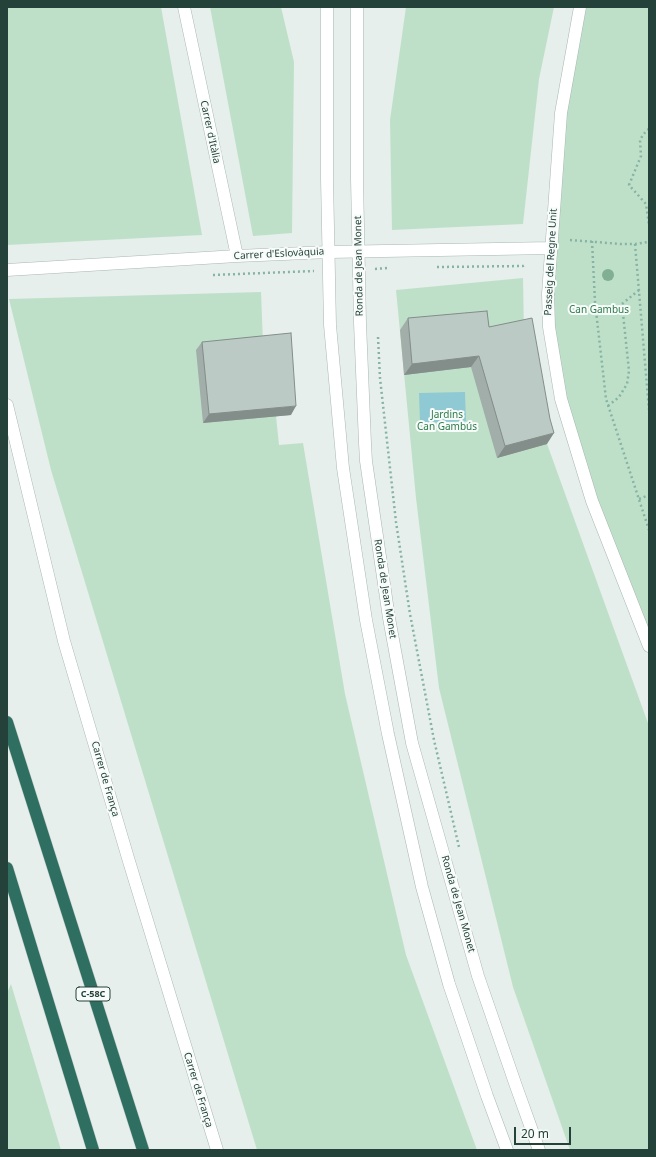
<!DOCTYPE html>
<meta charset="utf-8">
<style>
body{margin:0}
#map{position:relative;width:656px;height:1157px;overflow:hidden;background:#e6efeb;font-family:"Noto Sans",sans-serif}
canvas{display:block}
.frame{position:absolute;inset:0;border:8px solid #24423a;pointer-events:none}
.scale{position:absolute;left:514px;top:1127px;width:57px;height:18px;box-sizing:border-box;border:2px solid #24423a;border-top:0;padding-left:5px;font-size:12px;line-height:14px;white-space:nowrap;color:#24423a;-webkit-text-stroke:3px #f7fbf9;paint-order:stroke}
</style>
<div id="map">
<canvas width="656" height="1157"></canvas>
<div class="frame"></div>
<div class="scale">20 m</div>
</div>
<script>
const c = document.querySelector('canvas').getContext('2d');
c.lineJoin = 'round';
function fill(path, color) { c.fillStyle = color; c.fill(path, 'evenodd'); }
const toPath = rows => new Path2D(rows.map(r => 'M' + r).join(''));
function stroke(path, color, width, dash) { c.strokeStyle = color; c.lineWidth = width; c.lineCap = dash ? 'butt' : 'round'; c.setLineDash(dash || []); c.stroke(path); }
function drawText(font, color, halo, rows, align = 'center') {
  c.font = font + ' "Noto Sans",sans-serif'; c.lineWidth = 4; c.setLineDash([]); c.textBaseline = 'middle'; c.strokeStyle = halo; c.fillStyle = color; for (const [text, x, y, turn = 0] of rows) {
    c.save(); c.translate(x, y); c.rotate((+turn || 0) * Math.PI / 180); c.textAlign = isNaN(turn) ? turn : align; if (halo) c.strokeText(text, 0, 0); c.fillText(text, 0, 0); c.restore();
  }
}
fill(toPath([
 [7,7,161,7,202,235,7,245],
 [210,7,281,7,294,62,292,233,253,236],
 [406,7,554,7,539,79,523,224,392,230,390,120],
 [580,7,649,7,649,646,592,501,549,327,551,238],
 [523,278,524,338,542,430,649,726,649,1150,570,1150,513,987,439,688,416,498,396,290],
 [261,292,263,343,203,423,276,416,279,445,303,443,345,694,406,955,477,1150,257,1150,51,470,9,299],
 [11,984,61,1150,7,1150,7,993]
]), '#bfe0c8');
fill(toPath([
 [465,392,466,421,420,423,419,393]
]), '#8ec9d4');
const minor = toPath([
 [184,7,237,256],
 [580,7,561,113,548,294,549,327,561,399,592,501,649,646],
 [7,270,237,256,329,252,551,248],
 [7,405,64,641,128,858,217,1150]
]);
const tertiary = toPath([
 [327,7,327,179,330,325,343,468,366,620,388,734,422,887,449,984,487,1096,507,1150],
 [357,7,357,179,360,323,365,443,366,461,389,618,412,743,478,976,516,1086,539,1150]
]);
const motorway = toPath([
 [7,722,143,1150],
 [7,868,93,1150]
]);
stroke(minor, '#a8b8b2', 13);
stroke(tertiary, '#a8b8b2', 13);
stroke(motorway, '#c2cac8', 13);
stroke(toPath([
 [649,129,647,130,643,135,640,140,641,156,629,185,646,204,649,225],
 [570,240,621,244,635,244,649,242],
 [592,241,595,302,606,399,649,530],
 [635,244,649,410],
 [437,267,523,266,525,265],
 [375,269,388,268],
 [213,275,314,271],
 [378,337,380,378,396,522,410,614,434,740,459,847],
 [608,406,619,397,627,384,629,371,622,304,639,290],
 [639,499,649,495]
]), '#86b3a5', 2.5, [2, 3]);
stroke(minor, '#fff', 12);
stroke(tertiary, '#fff', 12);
stroke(motorway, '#2f6f62', 12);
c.fillStyle = '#80af93';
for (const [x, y] of [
 [608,275]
]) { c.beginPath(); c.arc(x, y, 6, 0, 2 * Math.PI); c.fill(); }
fill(toPath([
 [408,318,489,327,547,444,497,458,471,367,404,375,400,330],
 [202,342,291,415,203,423,196,350]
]), '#a1aea9');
fill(toPath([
 [479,356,471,367,404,375,412,364],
 [296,406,291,415,203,423,209,414],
 [554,433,547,444,497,458,505,446]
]), '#838d89');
const building = toPath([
 [487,311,489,327,532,318,550,419,554,433,505,446,479,356,412,364,408,318,487,311],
 [291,333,296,406,209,414,202,342,291,333]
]);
fill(building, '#bbcac4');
stroke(building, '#838d89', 1);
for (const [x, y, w] of [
 [93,994,34]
]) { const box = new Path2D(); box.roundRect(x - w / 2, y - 7, w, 14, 3); c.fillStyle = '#f7fbf9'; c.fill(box); stroke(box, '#24423a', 1); }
drawText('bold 9px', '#24423a', null, [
 ["C-58C",93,994]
]);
drawText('10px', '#24423a', '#f7fbf9', [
 ["Carrer d'Itàlia",210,132,78],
 ["Carrer d'Eslovàquia",279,254,-3],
 ["Passeig del Regne Unit",551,262,-87],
 ["Ronda de Jean Monet",359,266,-91],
 ["Ronda de Jean Monet",385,589,81],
 ["Carrer de França",105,779,74],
 ["Ronda de Jean Monet",458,904,74],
 ["Carrer de França",198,1090,73]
]);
drawText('10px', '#2d7a4b', '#f7fbf9', [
 ["Can Gambus",599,310],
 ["Jardins",447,415],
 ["Can Gambús",447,427]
]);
</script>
